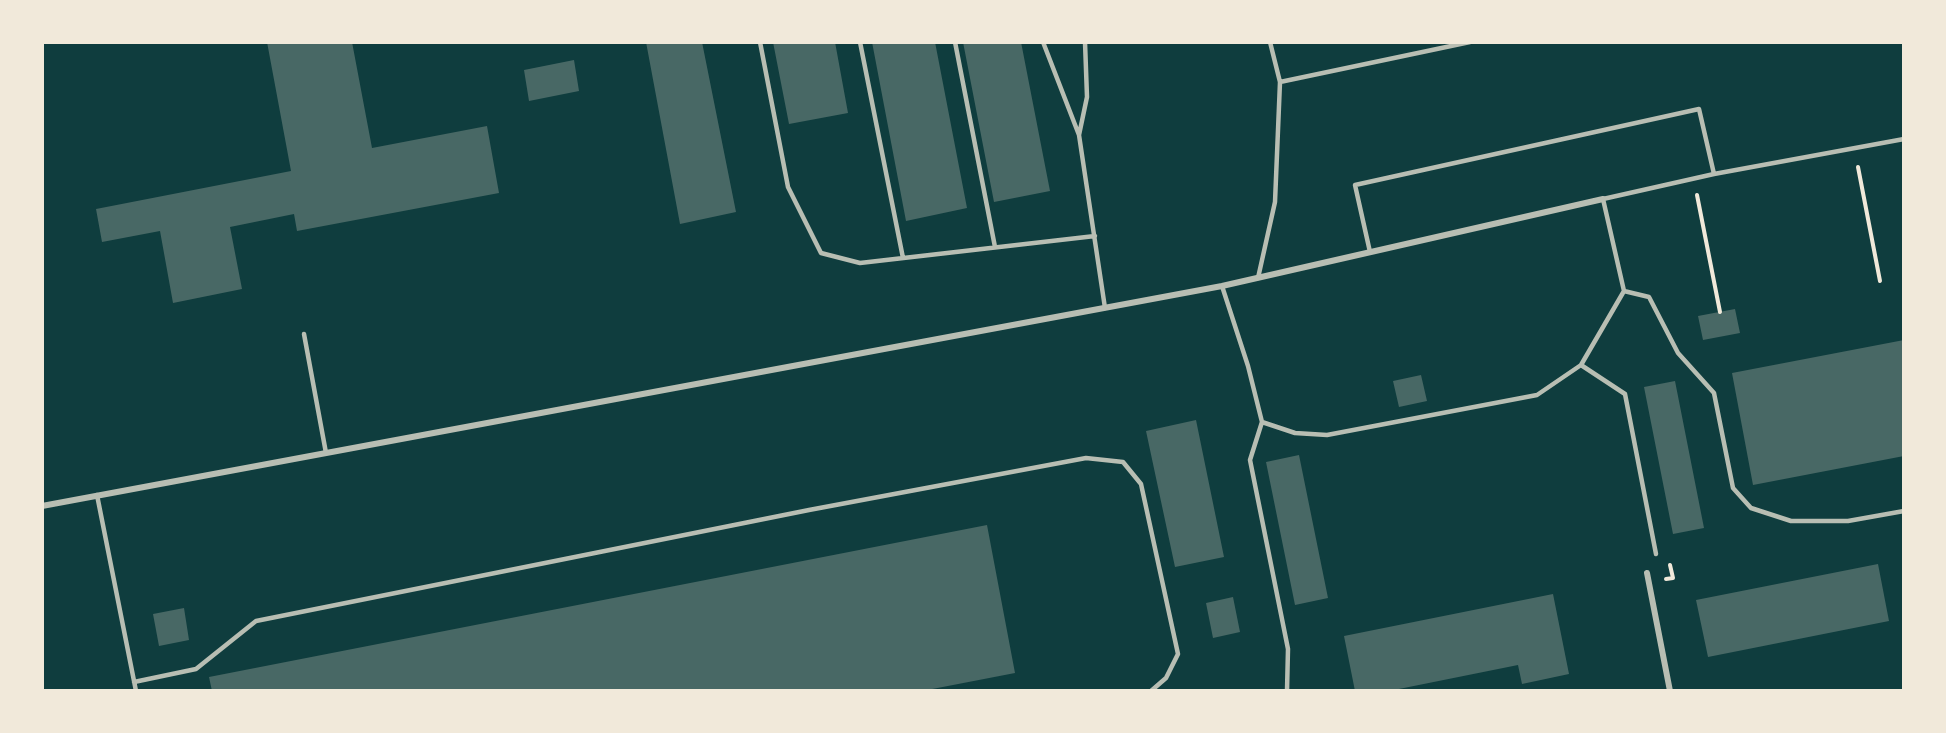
<!DOCTYPE html>
<style>
body{margin:0}
#map{position:relative;width:1946px;height:733px;overflow:hidden;background:#0f3d3e;font-family:Inter,sans-serif}
canvas{display:block}
.frame{position:absolute;inset:0;border:44px solid #f1e9da;pointer-events:none}
</style>
<div id="map">
<canvas width="1946" height="733"></canvas>
<div class="frame"></div>
</div>
<script>
const c = document.querySelector('canvas').getContext('2d');
c.lineJoin = 'round';
function fill(path, color) { c.fillStyle = color; c.fill(path, 'evenodd'); }
const toPath = rows => new Path2D(rows.map(r => 'M' + r).join(''));
function stroke(path, color, width, dash) { c.strokeStyle = color; c.lineWidth = width; c.lineCap = dash ? 'butt' : 'round'; c.setLineDash(dash || []); c.stroke(path); }
fill(toPath([
 [267,42,352,42,372,148,487,126,499,193,297,231,294,214,230,227,242,289,173,303,160,231,102,242,96,209,291,171],
 [646,42,702,42,736,212,680,224],
 [773,42,835,42,848,113,789,124],
 [872,42,935,42,967,208,906,221],
 [963,42,1021,42,1050,191,994,202],
 [574,60,579,91,529,101,524,70],
 [1735,309,1740,333,1703,340,1698,316],
 [1904,340,1904,456,1753,485,1732,373],
 [1421,375,1427,401,1399,407,1393,381],
 [1675,381,1704,528,1673,534,1644,387],
 [1196,420,1224,557,1175,567,1146,431],
 [1299,455,1328,598,1295,605,1266,462],
 [987,525,1015,673,922,691,212,691,209,677],
 [1878,564,1889,621,1708,657,1696,600],
 [1553,594,1569,674,1522,684,1518,665,1389,691,1355,691,1344,636],
 [1233,597,1240,632,1213,638,1206,603],
 [184,608,189,640,159,646,153,614]
]), '#486865');
stroke(toPath([
 [1858,167,1880,281],
 [1697,195,1720,312],
 [1666,579,1673,578,1670,565]
]), '#f1e9da', 4);
stroke(toPath([
 [760,42,788,187,821,253,860,263,1095,236],
 [860,42,903,258],
 [955,42,995,247],
 [1043,42,1079,135],
 [1085,42,1087,97,1079,135,1105,308],
 [1280,82,1470,42],
 [1370,252,1355,185,1699,109,1714,174],
 [1258,278,1275,202,1280,82,1270,42],
 [1222,286,1248,366,1262,422,1295,433,1327,435,1537,395,1581,365,1624,291,1603,199,1714,174,1904,139],
 [1624,291,1649,297,1678,353,1714,393,1733,488,1751,508,1791,521,1848,521,1904,511],
 [304,334,326,453],
 [1581,365,1625,394,1656,554],
 [1262,422,1250,460,1288,649,1287,691],
 [97,495,136,691],
 [134,682,196,669,256,621,809,510,1086,458,1123,462,1141,484,1178,654,1166,678,1151,691]
]), '#b8beb3', 4.5);
stroke(toPath([
 [42,506,1222,286,1603,199],
 [1647,573,1670,691]
]), '#b8beb3', 6);
</script>
